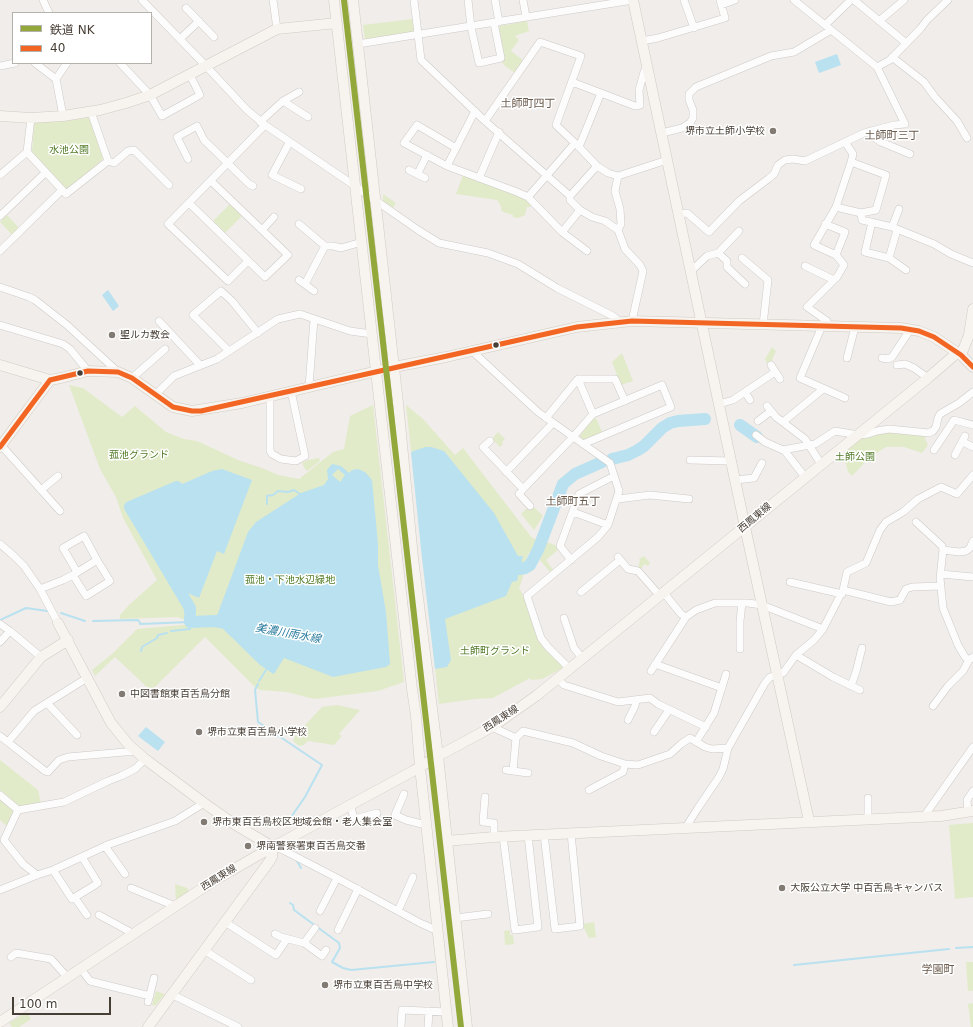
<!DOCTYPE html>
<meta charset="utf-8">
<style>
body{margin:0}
#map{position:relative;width:973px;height:1027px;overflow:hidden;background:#f0edea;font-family:"DejaVu Sans","Noto Sans JP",sans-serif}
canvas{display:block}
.legend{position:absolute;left:12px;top:12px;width:140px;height:52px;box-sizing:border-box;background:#fff;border:1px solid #b5b2ae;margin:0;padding:5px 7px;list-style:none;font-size:12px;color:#473e35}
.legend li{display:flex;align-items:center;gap:8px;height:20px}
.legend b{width:20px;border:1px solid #b5b2ae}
.scale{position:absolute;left:12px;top:997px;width:99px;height:18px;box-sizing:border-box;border:2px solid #473e35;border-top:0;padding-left:5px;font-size:12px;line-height:14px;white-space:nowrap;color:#473e35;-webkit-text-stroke:3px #fff;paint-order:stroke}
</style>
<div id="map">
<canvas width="973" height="1027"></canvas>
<ul class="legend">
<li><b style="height:5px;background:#93a83a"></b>鉄道 NK</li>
<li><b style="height:5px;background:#f26522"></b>40</li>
</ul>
<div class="scale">100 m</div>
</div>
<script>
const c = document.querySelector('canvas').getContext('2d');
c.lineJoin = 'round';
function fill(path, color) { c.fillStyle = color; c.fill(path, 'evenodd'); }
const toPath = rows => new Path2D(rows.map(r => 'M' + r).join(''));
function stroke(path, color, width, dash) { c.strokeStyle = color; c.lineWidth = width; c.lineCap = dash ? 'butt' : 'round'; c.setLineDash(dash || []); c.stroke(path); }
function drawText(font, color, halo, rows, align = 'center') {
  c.font = font + ' "DejaVu Sans","Noto Sans JP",sans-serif'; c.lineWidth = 3; c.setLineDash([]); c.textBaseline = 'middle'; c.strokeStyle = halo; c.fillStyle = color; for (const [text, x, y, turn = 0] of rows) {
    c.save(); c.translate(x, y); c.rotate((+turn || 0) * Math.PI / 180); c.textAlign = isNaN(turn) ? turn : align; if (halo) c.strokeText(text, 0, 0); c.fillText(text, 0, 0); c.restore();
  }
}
fill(toPath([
 [413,19,414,30,412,33,365,40,363,25],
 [527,21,529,31,515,36,519,40,511,51,524,61,515,73,504,65,502,62,504,61,498,28,500,26],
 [88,118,90,119,103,159,68,189,64,188,32,152,34,124,36,122,65,121],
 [463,175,524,197,531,204,530,207,527,207,525,215,518,218,513,217,513,215,503,212,501,210,501,206,497,200,456,194],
 [383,194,396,203,392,209,383,203],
 [230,204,242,216,225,233,213,221],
 [7,215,20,229,13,236,0,222],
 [772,347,776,351,772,360,773,363,768,366,765,359],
 [622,353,633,381,621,385,612,362],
 [69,385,83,388,122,417,135,406,166,432,184,439,197,441,238,460,262,468,278,475,299,479,333,452,344,449,350,416,373,405,404,682,378,691,314,699,287,692,260,690,254,686,205,637,151,691,115,657,95,676,92,670,112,654,137,629,195,624,177,617,120,619,120,615,129,605,157,580,123,518,116,497,100,469],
 [406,405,423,419,455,455,463,448,532,538,538,539,532,551,528,554,522,580,519,588,523,595,536,635,542,646,563,666,561,669,542,679,531,680,530,678,493,698,475,699,439,704],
 [596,418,603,434,585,442,581,438,580,435,592,420],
 [891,431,924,436,928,445,922,453,904,447,886,447,870,457,852,476,848,472,846,464,839,455,863,436],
 [498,432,505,439,502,442,503,444,500,447,492,439],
 [319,458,320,461,307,471,305,469,302,463,308,460],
 [531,504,543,516,534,530,521,514],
 [546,542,558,546,559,549,546,560,553,570,550,572,540,560],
 [644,556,650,563,648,566,644,564,641,569,638,568,640,561,639,559],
 [337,705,360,710,339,734,342,736,334,745,308,741,304,745,299,746,293,741,295,736,322,707],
 [0,760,38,790,41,803,22,807,18,806,0,790],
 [0,799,13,810,13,813,7,826,0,820],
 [973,823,973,897,955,899,949,825],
 [175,884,187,888,190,893,176,902],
 [594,922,596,937,589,938,584,928,583,924],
 [510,930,510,935,513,935,514,944,505,945,504,931],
 [966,962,973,962,973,991,968,991],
 [156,991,165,994,155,1006,152,1005],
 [973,1003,973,1027,971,1027,968,1004],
 [27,1012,31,1019,19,1027,12,1027,9,1023]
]), '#e2ebc9');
fill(toPath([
 [837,54,841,65,819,73,815,62],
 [108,290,119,306,113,311,102,295],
 [426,447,431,447,444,451,494,513,518,556,523,556,517,581,512,582,506,596,445,619,451,660,447,667,435,669,422,558,411,453,413,451],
 [332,464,341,466,349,473,352,470,358,469,365,472,372,480,378,544,378,565,386,612,390,664,386,667,333,677,284,658,274,674,272,673,260,665,215,621,248,532,256,522,301,493,324,485,328,479,327,470],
 [338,469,345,475,340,482,332,475],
 [222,469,252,480,224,554,217,551,199,598,183,591,134,509,181,488,180,485,212,471],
 [146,727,165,742,158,751,138,736]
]), '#b9e1f0');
stroke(toPath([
 [267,504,267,496,273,495,278,491,288,492,294,490,300,494],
 [61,613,85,621],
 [0,620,26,608,47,611],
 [93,621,138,620,141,624],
 [140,624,190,622,190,629,171,631],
 [141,651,142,647,157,638,158,635,167,633],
 [259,681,266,670],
 [258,684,255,690,258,722,322,765,305,797,289,820],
 [297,861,301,868],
 [290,903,293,905,294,910,339,943,340,948,332,962,343,968,351,970,434,962],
 [956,948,973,947],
 [794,965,949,949]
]), '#b9e1f0', 2);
stroke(toPath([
 [740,425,757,437],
 [612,459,628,455,638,450,644,446,662,428,670,423,678,421,705,419],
 [178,490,177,487,130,507,190,608,190,613],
 [504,569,520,569,525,568,530,565,538,550,563,484,575,474,602,462],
 [190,618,190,622,215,621,231,624]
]), '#b9e1f0', 12);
const street = toPath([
 [43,0,49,13],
 [142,0,206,66,247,110,265,125,355,186,418,230,439,243,488,253,518,264,557,288,613,316,620,322],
 [273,0,277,29],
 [414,0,421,60,485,121,570,196,570,200,580,210,592,217,605,221,618,230,625,249,640,265,643,271,632,321],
 [468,0,471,27,479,63,501,58,494,23],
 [495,0,499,22],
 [523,0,526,17],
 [684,0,694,28],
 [794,0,877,67,890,60,921,28,927,20,948,0],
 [854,0,906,43],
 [721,5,735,0],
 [186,8,214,37],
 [879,21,904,0],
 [825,25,851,0],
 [180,39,199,21],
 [642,41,658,38,725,18,720,0],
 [358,44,633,0],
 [892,57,924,82,935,97,957,121,967,138],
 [35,63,56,79],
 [120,63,150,95,162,116,200,95,190,75],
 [0,66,15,63],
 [572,82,635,106,640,105,639,90,644,72,647,67],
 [283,101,308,117],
 [63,116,56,79,67,63],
 [31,118,27,152,66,194,108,161,91,112],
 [485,121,540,42,581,56,556,125,579,147,597,166,608,173,618,176,667,160],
 [260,122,283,101,299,92],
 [870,131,875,138,881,142,910,154],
 [662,133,682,128,690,123,693,118,693,110,689,100,689,94,696,87,771,56,794,52,831,30],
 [289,143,272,175,301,189],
 [579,147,601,93],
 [456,148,417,125,404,143,447,166,517,192,528,197,562,232,587,251],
 [188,159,177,137,197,126,204,140,249,184,253,186],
 [108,161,114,163,128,151,134,150,169,185],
 [447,166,475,111],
 [409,170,425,178],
 [418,173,427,155],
 [0,175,27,152],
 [618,176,615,191,620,209,621,224,618,230],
 [479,178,499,132],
 [570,196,597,166],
 [528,197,575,143],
 [189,203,265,277,288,255,211,181],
 [836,207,861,213,876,210,886,175,851,162],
 [861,213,862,220,892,227,934,244,951,254,973,263],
 [679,214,687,213,709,232,739,201,768,179,774,174,778,165,785,160,793,159,805,161,864,133,894,125,905,124,877,67],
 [0,216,45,173],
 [872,222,865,252,889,258,906,270],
 [299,224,325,246,333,246,341,248,362,242],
 [825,224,845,232,836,255],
 [892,227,899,209],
 [262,230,274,217],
 [562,232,580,210],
 [0,251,62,190],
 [718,253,727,261,727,267,745,284],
 [742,258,768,280,763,325],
 [889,258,897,230],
 [248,261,228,281,168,224,265,125],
 [805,266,834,280],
 [691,271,707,256,718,253,721,250,739,231],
 [299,280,314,291],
 [305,284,325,246],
 [0,287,29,297,35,300,67,325,118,372],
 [159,321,200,365],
 [0,325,63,344,70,349,88,371],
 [822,326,800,378,845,398],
 [829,326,827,321,807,307,837,277,844,265,836,255,814,245,836,207,851,162,853,154,845,142],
 [471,350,538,412,610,463,619,491,608,525,598,537,527,596,541,638,548,647,570,669],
 [229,351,193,315,221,291,232,301,258,333],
 [847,358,855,327],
 [882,358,888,359,892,357,910,330],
 [771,365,780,379],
 [897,365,905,364,914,368,928,378],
 [132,378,165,349],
 [578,379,593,414],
 [309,387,314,319],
 [745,392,750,400],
 [155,395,174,376,217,359,278,319,300,314,350,331,372,334],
 [270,396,270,451,272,454,281,459,296,461,305,456,291,391],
 [719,404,733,400,775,372],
 [767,406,776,417,805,439,821,464],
 [546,418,578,379,615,379,625,401],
 [758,421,771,411],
 [783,422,823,389],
 [756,435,765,442,783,450,815,444,835,431,858,435,868,434,877,431,889,429,929,433,933,431,936,427,938,418,940,414,959,403,973,392],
 [490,441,483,447,523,489,573,437,593,414,662,385,671,407,583,444],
 [963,442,973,447],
 [1,445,60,511],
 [784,450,805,477],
 [934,450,954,420,973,425],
 [955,455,965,436],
 [690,460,731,461],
 [506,472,553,423],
 [735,480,754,478,762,463],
 [523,489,519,494,530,506],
 [41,490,58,476],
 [618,499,650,495,689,499],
 [573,512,608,525],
 [916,522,942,546,943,550,940,578,943,608,958,645,965,657,969,660],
 [0,544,14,556,24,566,40,589,58,623],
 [943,550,959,552,966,551,970,548,973,541],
 [618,557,628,569,638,571,660,596],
 [571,560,560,546,579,494,614,476],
 [941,574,973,577],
 [73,575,86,596,110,581,97,560],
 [790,582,842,594],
 [40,589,63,580,73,575,97,560,84,536,63,548,77,572],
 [843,590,891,602,900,600,906,589,912,587,941,586],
 [581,592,620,560],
 [664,593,681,614,686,617],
 [564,618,574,648,583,659],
 [0,624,10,631,41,657],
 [0,642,10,631],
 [740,649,740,621,742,603],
 [796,655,833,677,860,690],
 [655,664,722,688],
 [651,671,686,617,696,610,715,603,748,603,762,605,823,629],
 [558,679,564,685,618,702,650,698,658,704,706,727],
 [851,686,856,672,862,648],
 [47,703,77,735],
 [933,706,948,686,963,671,969,660,973,657],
 [628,720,635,706,636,700],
 [492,727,516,738,523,731,573,743,601,756,625,764,638,765,670,754,681,744,690,738,705,747,712,749,728,748],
 [654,732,669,710],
 [0,736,45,771,48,772,59,760,68,757,136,751],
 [8,742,34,711,87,678],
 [696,742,714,713,726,674],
 [506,770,528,773],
 [513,771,516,738],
 [589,790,623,772,625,764],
 [404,794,395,815,406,820,426,825],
 [0,795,18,810,64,802,108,781,121,776,135,769,145,759],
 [485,797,483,822,494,823,494,837],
 [868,798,868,818],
 [350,804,354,819,377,813],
 [18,810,4,840,23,864,37,875],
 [968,812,967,800,973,791],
 [925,815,973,747],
 [686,827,698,808,719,777,723,769,728,748,765,683,770,677,783,673,796,655,814,640,823,629,843,590,847,572,866,563,880,530,886,522,903,512,918,499,941,487,957,494,973,475],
 [544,834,555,929,580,926,571,833],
 [503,836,515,930,538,927,528,835],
 [105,846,125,874],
 [273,847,283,850,337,878,420,923,438,931],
 [82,857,98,883],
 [53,870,72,899,95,885],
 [131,888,175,906],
 [0,890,37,875,53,870,110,844,175,821,204,803],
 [75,898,87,915],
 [320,911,337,878],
 [398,911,413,877],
 [99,915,134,934],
 [455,918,488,914],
 [225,922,276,955,287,939],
 [338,930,358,889],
 [275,934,281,937,304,943,322,956,326,950],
 [304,943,315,928],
 [204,950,251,980],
 [11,957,16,953,51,959,68,978],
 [81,969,90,981,150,996],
 [171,994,238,1027],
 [148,1002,154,978],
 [401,1027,402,1010,447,1012],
 [428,1027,429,1011]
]);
const secondary = toPath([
 [334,0,412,689,416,716,420,767,448,1027],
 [353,0,398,403,413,558,438,756,467,1027],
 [633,0,745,527,809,821],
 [0,116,31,118,63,116,100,110,126,103,150,95,277,29,337,23],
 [961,355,969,335,973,309],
 [0,365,50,380,61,378,88,371,118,372,132,378,173,407,192,411,242,403,394,367,446,357,577,327,632,321,901,328,919,331,934,337,961,355,973,367],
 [0,447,50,380],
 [58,623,111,723,128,744,145,759,204,803,234,824,273,847,272,857,269,862,148,1027],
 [0,707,41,657,68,640],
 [446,841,494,837,941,816,973,811],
 [0,1022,215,880,262,853,413,771,438,756,492,727,536,696,928,378,958,352]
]);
stroke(street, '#cdc9c6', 8);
stroke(secondary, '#d1cbc2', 11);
stroke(street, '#fdfcfc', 7);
stroke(secondary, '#f7f3ee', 10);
stroke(toPath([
 [0,447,50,380,88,371,118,372,132,378,173,407,192,411,201,411,577,327,632,321,901,328,919,331,934,337,961,355,973,367]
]), '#f26522', 5);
stroke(toPath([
 [344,0,461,1027]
]), '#93a83a', 6);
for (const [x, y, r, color] of [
 [773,131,4,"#827b74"],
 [112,335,4,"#827b74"],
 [496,345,3.5,"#473e35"],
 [80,373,3.5,"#473e35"],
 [122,694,4,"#827b74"],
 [199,732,4,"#827b74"],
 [204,822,4,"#827b74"],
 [248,846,4,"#827b74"],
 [782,888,4,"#827b74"],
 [325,985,4,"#827b74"]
]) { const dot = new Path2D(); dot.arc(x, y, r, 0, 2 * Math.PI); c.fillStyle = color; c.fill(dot); stroke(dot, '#fff', 1.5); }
drawText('10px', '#473e35', '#fff', [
 ["堺市立土師小学校",765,131,"right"],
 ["聖ルカ教会",120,335],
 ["中図書館東百舌鳥分館",130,694],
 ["堺市立東百舌鳥小学校",207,732],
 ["堺市東百舌鳥校区地域会館・老人集会室",212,822],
 ["堺南警察署東百舌鳥交番",256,846],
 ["大阪公立大学 中百舌鳥キャンパス",790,888],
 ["堺市立東百舌鳥中学校",333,985]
], 'left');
drawText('10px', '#517b26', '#fff', [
 ["水池公園",69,150],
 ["菰池グランド",139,455],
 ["土師公園",855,457],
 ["菰池・下池水辺緑地",290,580],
 ["土師町グランド",495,651]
]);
drawText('10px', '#473e35', '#fff', [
 ["西鳳東線",755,518,-40],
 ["西鳳東線",501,719,-33],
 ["西鳳東線",219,878,-32]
]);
drawText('11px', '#6a5a4c', '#fff', [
 ["土師町四丁",528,104],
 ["土師町三丁",892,136],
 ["土師町五丁",573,502],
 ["学園町",938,970]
]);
drawText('italic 11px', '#277b9d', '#fff', [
 ["美濃川雨水線",288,634,10]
]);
</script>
